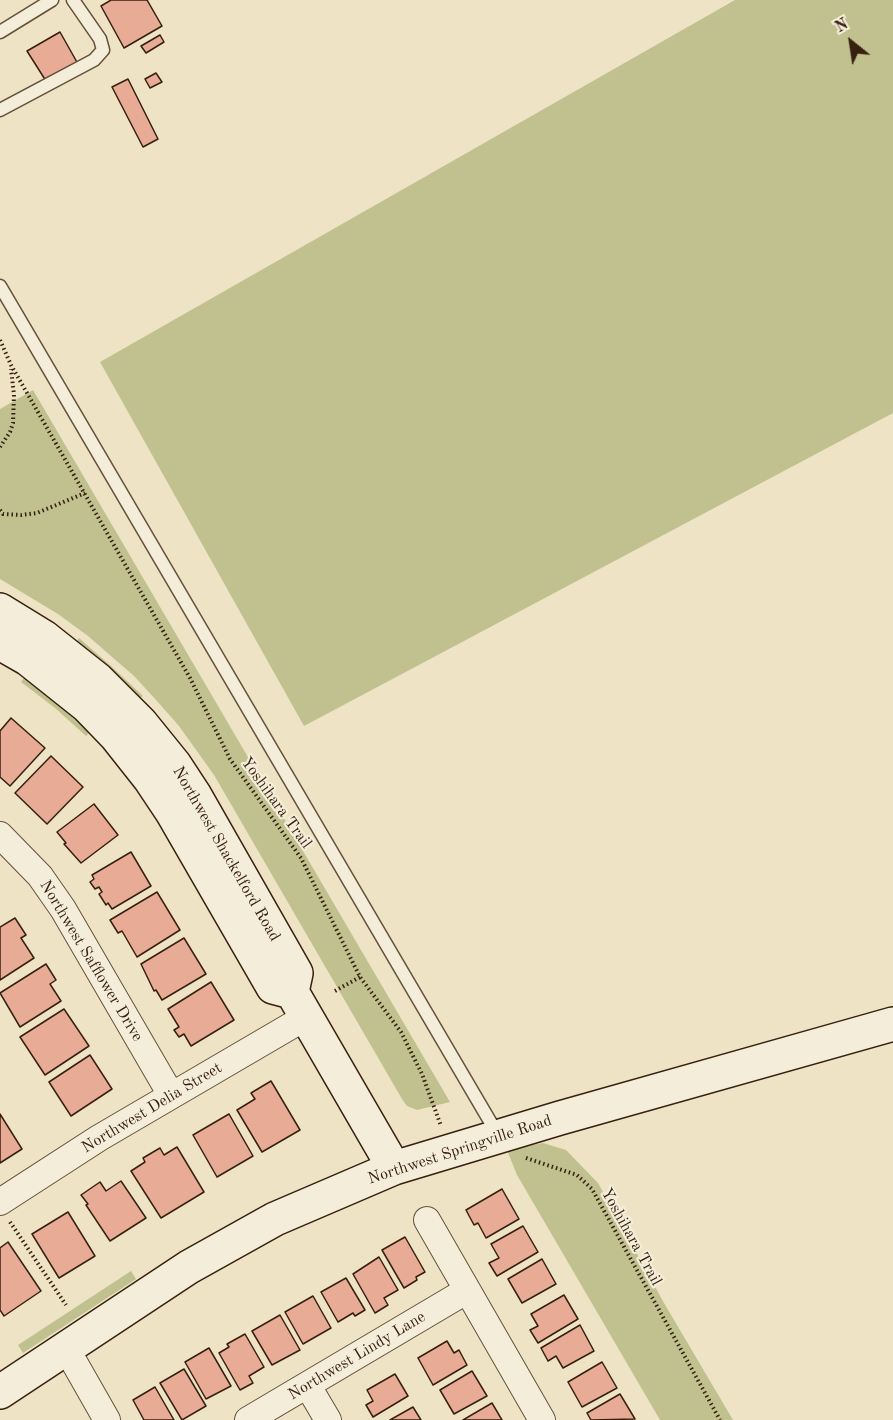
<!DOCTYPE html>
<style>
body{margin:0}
#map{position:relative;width:893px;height:1420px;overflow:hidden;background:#eee3c4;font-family:"Old Standard TT",serif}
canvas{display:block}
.north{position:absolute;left:821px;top:12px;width:60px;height:60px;-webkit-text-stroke:4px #f4edd9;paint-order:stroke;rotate:330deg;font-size:16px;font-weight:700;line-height:24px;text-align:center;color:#37200f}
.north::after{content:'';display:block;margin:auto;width:21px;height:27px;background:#37200f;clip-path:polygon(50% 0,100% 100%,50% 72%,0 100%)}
</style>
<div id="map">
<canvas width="893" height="1420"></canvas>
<div class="north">N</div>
</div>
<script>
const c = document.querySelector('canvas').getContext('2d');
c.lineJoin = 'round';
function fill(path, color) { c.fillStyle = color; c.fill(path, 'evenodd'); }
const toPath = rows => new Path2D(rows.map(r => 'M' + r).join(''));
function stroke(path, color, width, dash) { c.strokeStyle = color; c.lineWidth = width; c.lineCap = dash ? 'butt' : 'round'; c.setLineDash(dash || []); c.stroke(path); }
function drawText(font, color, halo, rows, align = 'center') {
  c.font = font + ' "Old Standard TT",serif'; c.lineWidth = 4.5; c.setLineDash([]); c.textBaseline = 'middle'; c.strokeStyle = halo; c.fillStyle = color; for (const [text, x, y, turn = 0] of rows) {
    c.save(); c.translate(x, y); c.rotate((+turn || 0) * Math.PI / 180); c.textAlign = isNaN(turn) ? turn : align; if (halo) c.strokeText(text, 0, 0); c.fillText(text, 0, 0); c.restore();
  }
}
fill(toPath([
 [735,0,893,0,893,413,304,726,100,362],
 [33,390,450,1102,417,1110,407,1106,402,1099,214,775,179,726,157,701,134,676,88,636,58,614,0,579,0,409],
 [79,638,111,666,143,696,137,701,74,645],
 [26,675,92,730,86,736,55,708,21,682],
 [543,1143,566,1150,598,1183,664,1303,733,1420,660,1420,517,1175,507,1150],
 [131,1271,136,1279,23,1353,18,1345]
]), '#c0c18f');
const building = toPath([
 [111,0,147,0,162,26,124,48,101,6,111,0],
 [60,32,78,64,46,81,27,51,60,32],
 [160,35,164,42,146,53,141,46,160,35],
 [156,73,162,82,150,88,145,79,156,73],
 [128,79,158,139,143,147,112,87,128,79],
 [11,718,45,748,10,786,0,777,0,731,11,718],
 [51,756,83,787,47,824,15,793,51,756],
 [94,804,118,835,81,863,64,844,66,843,57,832,94,804],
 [131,852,151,886,112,909,108,903,106,905,99,894,102,892,99,887,95,889,90,882,94,879,92,875,131,852],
 [157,892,180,930,137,957,122,931,118,933,110,920,157,892],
 [15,918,26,935,21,938,34,958,0,980,0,927,15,918],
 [184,938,206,974,162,1000,156,990,154,991,141,964,184,938],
 [46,964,56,980,50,984,61,1001,20,1027,0,993,46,964],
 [211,982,234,1020,191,1046,184,1034,179,1037,174,1030,179,1027,168,1009,211,982],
 [64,1009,89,1046,45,1075,20,1037,64,1009],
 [90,1055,112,1089,71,1116,49,1082,90,1055],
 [271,1081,300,1130,262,1152,237,1110,255,1099,251,1093,271,1081],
 [0,1114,22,1149,0,1163,0,1114],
 [229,1114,253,1156,217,1177,193,1135,229,1114],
 [177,1147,204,1192,161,1218,131,1171,145,1162,143,1158,160,1148,164,1155,177,1147],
 [121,1181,146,1218,110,1241,86,1205,88,1204,81,1195,100,1182,106,1191,121,1181],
 [502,1189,519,1219,486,1238,478,1223,474,1225,466,1210,502,1189],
 [68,1212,95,1256,59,1278,32,1234,68,1212],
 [523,1226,538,1252,497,1276,489,1263,499,1258,491,1244,523,1226],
 [405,1237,425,1272,416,1277,417,1280,404,1288,382,1250,405,1237],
 [8,1242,41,1291,4,1316,0,1310,0,1248,8,1242],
 [379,1257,398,1290,384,1298,388,1305,375,1313,353,1274,379,1257],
 [542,1259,556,1284,522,1303,508,1279,542,1259],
 [346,1278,365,1310,355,1316,353,1313,338,1322,321,1292,346,1278],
 [564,1295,578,1319,538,1343,530,1330,538,1326,531,1314,564,1295],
 [313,1296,331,1328,303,1344,285,1312,313,1296],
 [280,1315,300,1350,272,1365,252,1331,280,1315],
 [580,1325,594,1351,563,1368,556,1356,548,1361,541,1348,580,1325],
 [245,1334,264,1367,249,1376,253,1383,240,1390,219,1353,229,1347,227,1344,245,1334],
 [447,1341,454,1353,459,1350,467,1365,433,1385,418,1358,447,1341],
 [209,1348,231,1386,206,1399,185,1362,209,1348],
 [602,1362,617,1388,582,1407,568,1382,602,1362],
 [184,1369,206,1406,182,1420,160,1383,184,1369],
 [472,1371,487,1396,454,1414,440,1390,472,1371],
 [395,1374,408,1396,373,1417,366,1405,373,1401,367,1390,395,1374],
 [155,1387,174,1420,144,1420,133,1400,155,1387],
 [620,1394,635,1419,591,1420,587,1413,620,1394],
 [492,1403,502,1420,463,1420,492,1403],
 [413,1407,421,1420,390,1420,413,1407]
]);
fill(building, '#e8ac96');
stroke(building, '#37200f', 1.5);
const lane = toPath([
 [0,32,52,0],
 [0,110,94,60,103,50,100,39,73,0],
 [0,286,498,1135]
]);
const street = toPath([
 [0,835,40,876,63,909,171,1095],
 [0,1202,99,1138,306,1017],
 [427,1220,542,1420],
 [66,1348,107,1420],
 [308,1386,328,1420],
 [248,1420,466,1291]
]);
const secondary = toPath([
 [0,610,44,637,97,679,141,723,175,765,194,794,296,973,292,992,394,1168],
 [0,643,28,659,87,706,116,736,150,779,172,812,273,987,292,992],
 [0,1392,189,1267,275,1219,394,1168,560,1118,893,1024]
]);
stroke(lane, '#65513c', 15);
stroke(street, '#65513c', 28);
stroke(secondary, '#37200f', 36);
stroke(toPath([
 [0,340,11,365,190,678,230,759,301,858,360,977,401,1032,422,1074,441,1126],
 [0,447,10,432,13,423,14,395,11,369],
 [0,510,3,514,21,515,37,513,85,493],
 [335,991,360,977],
 [526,1158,577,1175,592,1189,720,1420],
 [10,1222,66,1305]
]), '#37200f', 4, [1.5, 3]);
stroke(lane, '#f4edd9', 12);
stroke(street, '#f4edd9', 26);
stroke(secondary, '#f4edd9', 33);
drawText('16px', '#37200f', '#f4edd9', [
 ["Yoshihara Trail",276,803,54],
 ["Northwest Shackelford Road",226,854,60],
 ["Northwest Safflower Drive",91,961,59],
 ["Northwest Delia Street",152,1108,-31],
 ["Northwest Springville Road",460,1150,-18],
 ["Yoshihara Trail",631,1237,61],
 ["Northwest Lindy Lane",357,1356,-31]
]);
</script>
